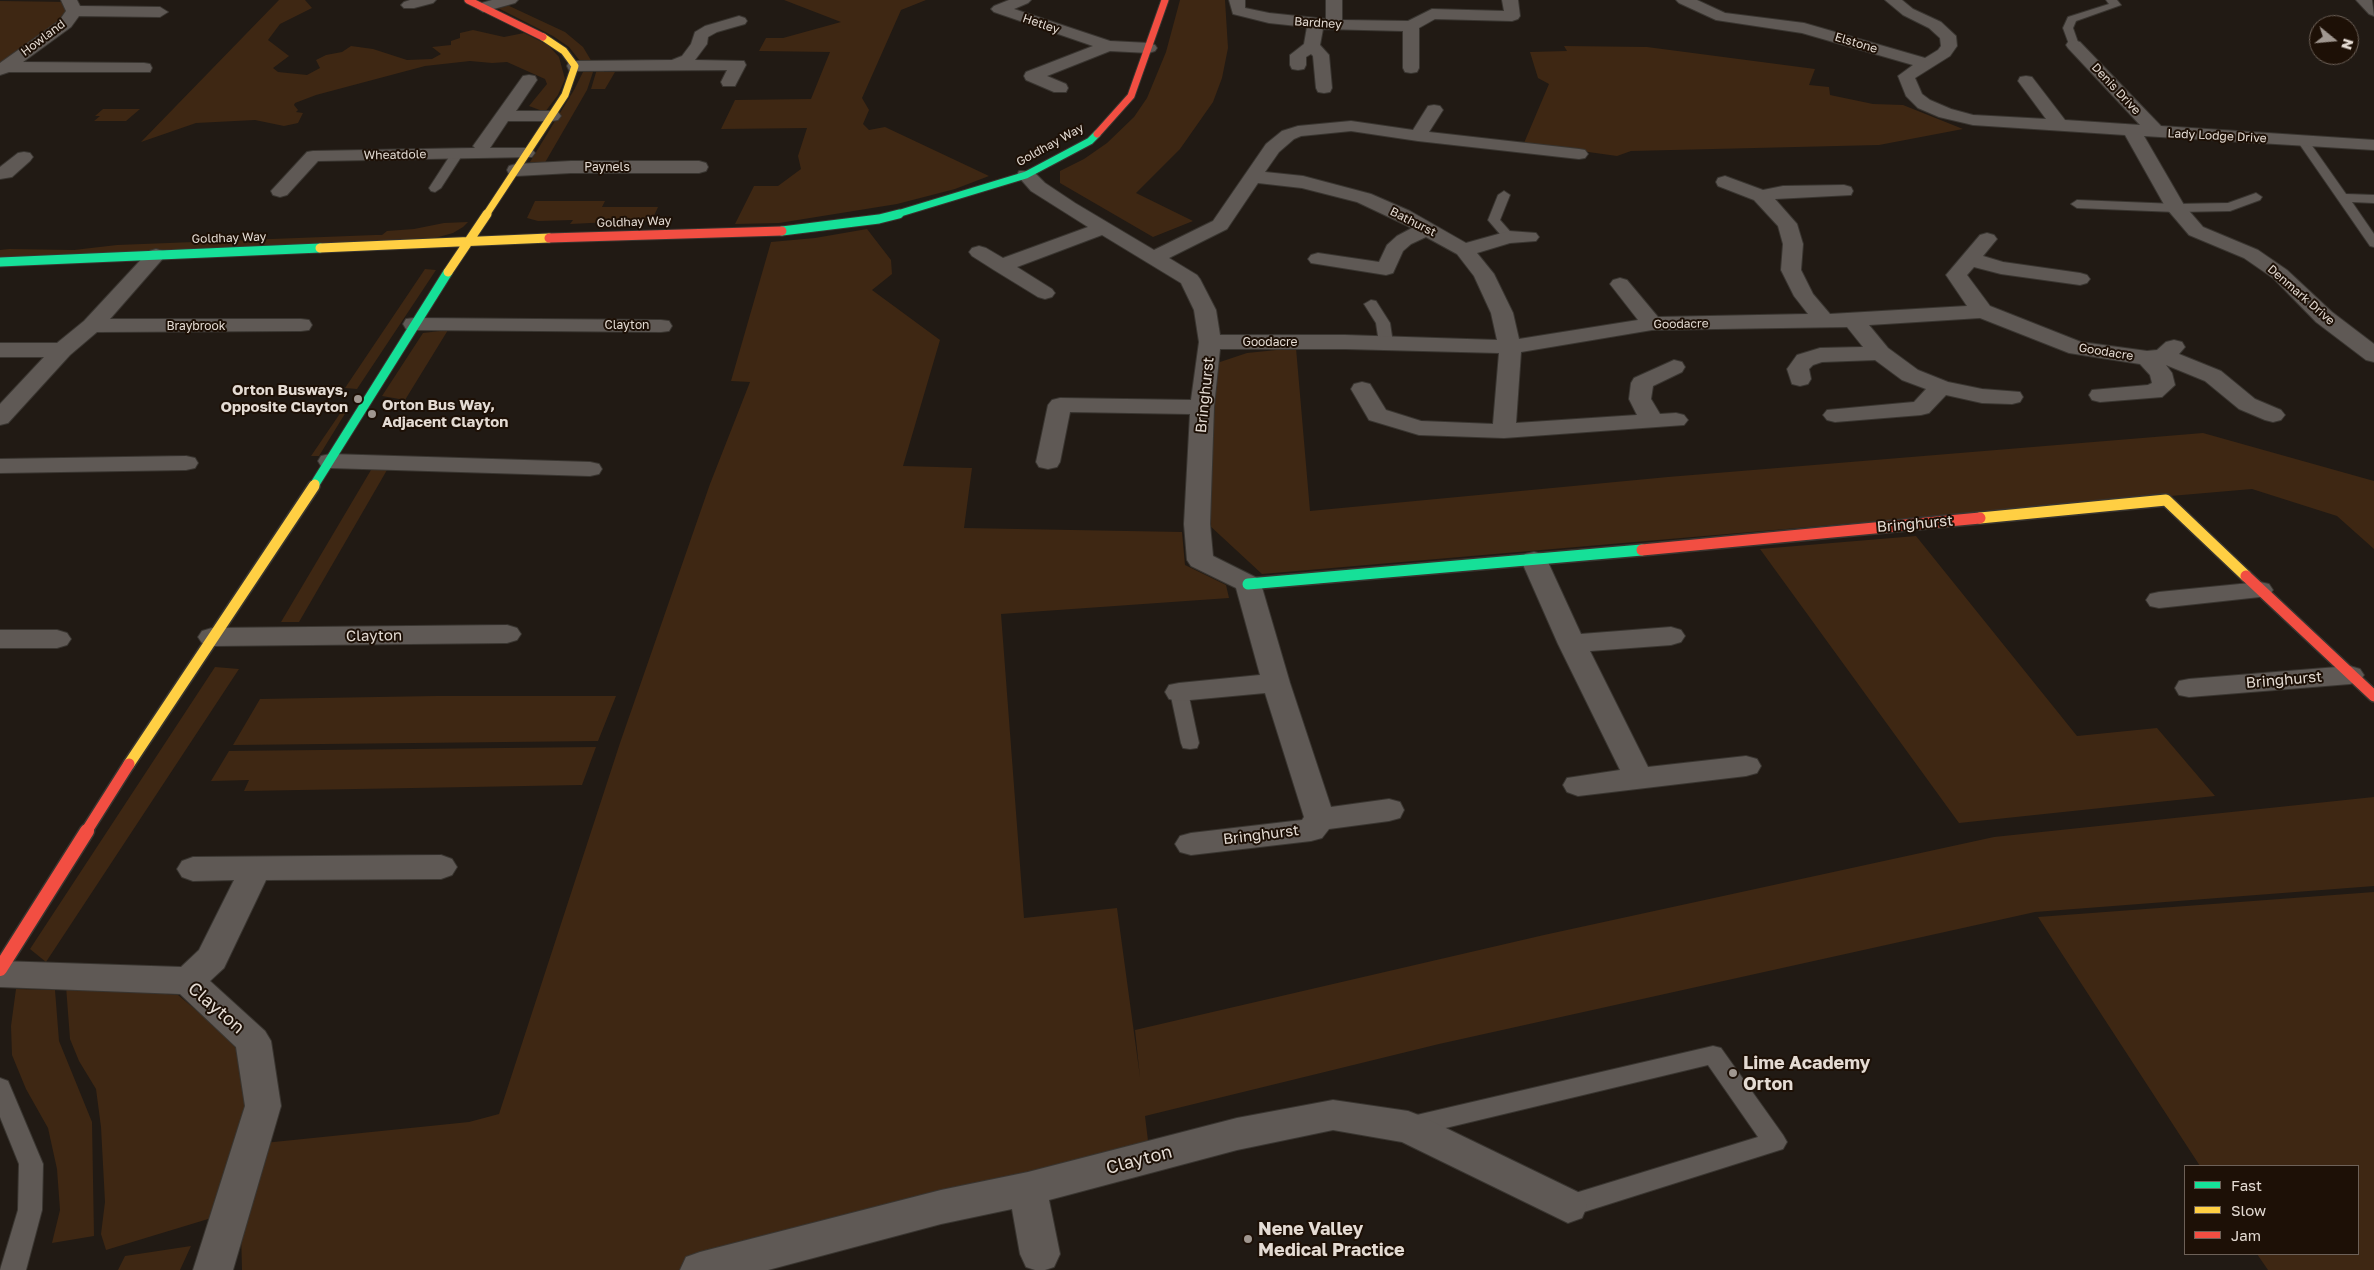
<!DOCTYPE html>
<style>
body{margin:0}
#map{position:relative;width:2374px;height:1270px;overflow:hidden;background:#211a14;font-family:"Golos Text",sans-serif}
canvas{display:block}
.legend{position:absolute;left:2184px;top:1165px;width:175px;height:90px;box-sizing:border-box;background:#1d1006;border:1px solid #6d6158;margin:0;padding:6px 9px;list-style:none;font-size:15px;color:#e4dbd3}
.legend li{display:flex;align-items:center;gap:10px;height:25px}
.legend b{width:25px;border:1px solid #6d6158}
.north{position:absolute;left:2309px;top:15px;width:50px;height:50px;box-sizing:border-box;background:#1d1006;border:1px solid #6d6158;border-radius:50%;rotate:107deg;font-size:14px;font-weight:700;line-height:20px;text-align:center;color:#e4dbd3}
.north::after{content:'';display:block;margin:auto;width:18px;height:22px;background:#a09790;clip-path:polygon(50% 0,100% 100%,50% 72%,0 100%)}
</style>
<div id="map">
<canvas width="2374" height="1270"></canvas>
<ul class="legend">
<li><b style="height:6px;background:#16e098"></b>Fast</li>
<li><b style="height:6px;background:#ffcf43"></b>Slow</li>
<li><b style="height:6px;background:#f24e42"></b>Jam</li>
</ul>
<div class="north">N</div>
</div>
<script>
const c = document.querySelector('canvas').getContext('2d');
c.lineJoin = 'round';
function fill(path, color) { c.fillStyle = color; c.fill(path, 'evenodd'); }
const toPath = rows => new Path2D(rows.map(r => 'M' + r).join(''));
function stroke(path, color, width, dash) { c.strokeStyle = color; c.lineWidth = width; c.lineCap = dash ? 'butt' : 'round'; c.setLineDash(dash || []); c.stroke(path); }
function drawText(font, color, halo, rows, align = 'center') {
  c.font = font + ' "Golos Text",sans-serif'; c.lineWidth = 4; c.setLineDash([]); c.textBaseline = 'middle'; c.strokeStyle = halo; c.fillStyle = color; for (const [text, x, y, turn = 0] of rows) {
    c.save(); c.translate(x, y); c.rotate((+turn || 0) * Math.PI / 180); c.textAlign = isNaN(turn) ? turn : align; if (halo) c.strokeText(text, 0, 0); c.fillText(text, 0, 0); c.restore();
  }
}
fill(toPath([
 [279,0,305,0,312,8,280,24,268,40,289,56,273,68,278,72,307,75,320,68,316,60,326,55,342,52,351,46,373,49,407,60,432,59,441,54,432,47,451,45,451,41,460,38,460,33,473,30,504,37,524,33,548,45,559,57,565,79,558,95,545,112,529,106,547,84,545,79,507,62,492,63,470,61,425,66,316,95,295,103,294,105,298,110,296,112,303,113,298,123,284,126,255,120,196,123,141,142],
 [784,0,926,0,901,10,862,98,869,110,863,124,869,130,885,127,989,176,955,189,897,204,779,223,735,224,754,186,778,186,801,169,798,156,807,128,721,129,735,100,811,99,830,52,759,51,766,38,783,38,841,22],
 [1180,0,1225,0,1228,48,1222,78,1213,102,1180,149,1136,193,1193,221,1153,237,1060,183,1060,171,1084,159,1107,143,1134,117,1147,98,1166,52],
 [0,1,68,2,72,11,0,70],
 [505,4,565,32,583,47,592,62,580,61,569,47,553,36,498,8],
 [1564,46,1647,47,1815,69,1809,85,1829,87,1830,95,1873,104,1903,105,1963,129,1879,145,1631,151,1617,156,1524,143,1549,84,1538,78,1530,52,1567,51],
 [604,68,604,72,615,72,605,89,591,89,597,69],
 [594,69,587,90,543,166,530,162,574,90,584,70],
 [103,109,140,109,126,121,94,121,100,116,95,116],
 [535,201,605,201,602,207,658,207,652,220,570,224,573,220,538,221,527,218],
 [468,222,463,227,453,233,435,238,0,258,0,250,9,249,74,250,117,245,375,235,382,235,387,231,414,229,444,223],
 [867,229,891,260,892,274,872,290,940,340,903,466,972,468,964,528,1182,532,1185,565,1226,585,1229,598,1001,614,1024,918,1117,908,1140,1077,1135,1030,1544,935,1994,837,2374,797,2374,886,2035,912,1439,1044,1145,1116,1149,1149,688,1270,242,1270,241,1230,264,1143,469,1122,499,1114,620,743,710,484,750,382,731,381,771,242,815,238],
 [425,269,436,270,357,389,345,388],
 [448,330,405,400,382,396,423,333],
 [1296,348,1310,511,1668,477,2203,433,2374,481,2374,549,2337,516,2252,489,1262,574,1208,524,1217,363,1247,353],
 [341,412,346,412,319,456,311,456],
 [371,470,387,470,299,622,281,622],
 [1916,536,2077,736,2157,728,2215,796,1959,823,1760,549],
 [215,667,239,669,46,962,30,949],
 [436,696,616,696,598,741,233,745,260,699],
 [596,747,582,785,244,791,249,780,211,781,229,751],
 [2374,892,2374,1270,2268,1270,2257,1254,2358,1254,2358,1166,2200,1166,2038,917],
 [66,986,178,995,244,1050,251,1122,218,1216,106,1250,101,1234,105,1202,101,1127,96,1089,79,1061,70,1039],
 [16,989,55,990,59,1041,92,1122,94,1236,52,1243,60,1210,57,1169,48,1128,26,1089,12,1055,11,1026],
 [191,1246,180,1270,118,1270,125,1256]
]), '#3e2713');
const lane = toPath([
 [2106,0,2117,0,2121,5,2076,21,2073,28,2079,45,2074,48,2070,47,2063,28,2068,17,2109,4,2106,0],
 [2304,139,2308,140,2346,194,2374,195,2374,203,2352,202,2374,234,2374,247,2370,246,2298,142,2304,139],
 [457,151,463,154,441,188,435,192,431,191,429,188,451,154,457,151],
 [1504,191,1510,195,1500,220,1515,237,1509,241,1505,240,1488,220,1498,195,1504,191],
 [2256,193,2262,197,2260,200,2230,211,2176,212,2077,208,2071,204,2077,200,2176,204,2228,203,2256,193],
 [1371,300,1376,301,1390,323,1393,343,1391,346,1381,346,1379,343,1376,323,1364,304,1371,300],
 [1179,686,1185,688,1188,692,1199,743,1197,748,1190,749,1183,748,1181,743,1170,692,1173,688,1179,686],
 [1713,1046,1721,1048,1783,1135,1787,1142,1783,1149,1568,1217,1559,1214,1556,1206,1559,1198,1758,1137,1708,1065,1408,1137,1400,1134,1396,1127,1400,1120,1408,1117,1713,1046],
 [0,1078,8,1081,43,1164,42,1210,26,1270,0,1270,18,1210,19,1164,0,1117,0,1078]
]);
const street = toPath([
 [61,0,77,0,80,6,160,7,168,12,160,17,79,16,71,27,23,62,144,63,150,64,152,68,150,72,9,72,0,75,0,63,59,21,66,11,61,0],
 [410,0,436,0,433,3,414,8,404,8,401,5,404,2,410,0],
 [492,0,518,0,515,3,483,12,475,7,478,4,492,0],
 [1009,0,1031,0,1028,3,1014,9,1110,41,1149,43,1155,45,1157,48,1155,51,1149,53,1110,51,1047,76,1066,84,1068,88,1066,92,1054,92,1026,80,1024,76,1026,72,1093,46,994,12,991,9,994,6,1009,0],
 [1229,0,1245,0,1245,8,1269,13,1326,19,1326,0,1342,0,1342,20,1408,21,1432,9,1504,11,1502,0,1518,0,1520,16,1518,19,1512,21,1435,19,1419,28,1419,68,1417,72,1411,73,1405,72,1403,68,1403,31,1323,29,1320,45,1329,55,1332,88,1330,92,1324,93,1318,92,1316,88,1313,56,1311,54,1306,57,1306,65,1304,69,1298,70,1292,69,1290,65,1290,55,1304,44,1307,27,1269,23,1233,14,1229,0],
 [1676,0,1697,0,1725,13,1804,23,1925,58,1938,50,1941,46,1940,38,1929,28,1903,15,1885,0,1902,0,1913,9,1941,22,1956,36,1957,46,1950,56,1915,78,1922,94,1930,100,1951,109,1973,115,2046,119,2018,81,2020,77,2026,76,2032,77,2065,120,2140,125,2068,48,2066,45,2068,42,2074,40,2080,42,2161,126,2374,140,2374,150,2144,136,2184,205,2203,227,2258,250,2287,270,2332,312,2374,344,2374,362,2366,360,2316,322,2273,278,2244,258,2189,235,2166,208,2125,135,1973,125,1939,117,1918,108,1906,96,1898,76,1913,65,1802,33,1716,20,1679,3,1676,0],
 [2356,0,2372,0,2374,16,2369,14,2356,0],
 [739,16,745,18,747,21,745,24,717,32,708,37,707,44,695,60,744,61,746,65,735,86,723,86,721,82,727,70,575,71,569,70,567,66,569,62,575,61,672,60,682,56,691,44,695,32,705,26,739,16],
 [529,75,535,76,537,80,516,111,552,111,558,112,561,116,558,120,552,121,508,121,490,148,526,148,532,149,535,153,532,157,318,161,287,195,280,197,273,195,271,191,307,152,313,151,475,148,473,146,523,76,529,75],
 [1434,105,1440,106,1443,110,1429,132,1579,149,1585,150,1588,154,1585,158,1579,159,1418,141,1351,131,1301,136,1294,139,1279,152,1265,172,1303,176,1371,194,1410,211,1466,243,1509,231,1536,233,1539,237,1536,241,1510,243,1477,253,1494,274,1513,313,1519,339,1638,320,1610,284,1613,280,1620,278,1627,280,1658,317,1808,314,1794,296,1781,270,1783,244,1778,226,1754,200,1718,186,1716,182,1718,178,1725,176,1763,190,1783,186,1844,185,1851,187,1853,191,1851,195,1775,199,1797,224,1803,244,1801,270,1813,294,1830,314,1967,306,1946,275,1980,235,1987,233,1994,235,1997,239,1983,256,2003,262,2080,273,2087,275,2090,279,2087,283,2080,285,2001,274,1974,267,1967,275,1990,306,2081,342,2147,351,2157,350,2166,342,2174,340,2182,342,2185,347,2179,354,2221,371,2255,399,2281,410,2285,415,2281,420,2273,422,2265,420,2239,409,2205,381,2166,365,2172,373,2175,385,2162,397,2100,402,2092,400,2089,395,2092,390,2148,385,2152,383,2150,375,2140,364,2069,353,1980,318,1869,325,1888,348,1918,370,1948,382,1982,389,2020,392,2023,397,2020,402,2012,404,1982,403,1946,395,1929,413,1921,415,1835,422,1827,420,1823,415,1827,410,1914,402,1926,389,1902,380,1875,360,1822,362,1813,365,1809,369,1811,379,1808,384,1800,386,1792,384,1787,369,1797,355,1820,348,1863,347,1847,327,1652,330,1521,352,1516,423,1637,415,1629,399,1631,383,1634,378,1674,360,1682,362,1685,367,1682,372,1653,386,1651,399,1660,414,1676,413,1684,415,1688,420,1684,425,1504,438,1419,435,1369,420,1351,389,1354,384,1362,382,1370,384,1386,410,1421,421,1493,424,1499,353,1345,349,1220,349,1214,407,1210,524,1213,556,1257,578,1261,584,1290,683,1331,807,1389,799,1400,802,1404,810,1400,818,1389,821,1329,829,1322,838,1311,841,1191,855,1180,852,1175,844,1180,836,1191,833,1302,820,1304,817,1265,693,1179,701,1169,699,1165,692,1169,685,1179,683,1260,675,1236,588,1191,566,1187,560,1184,524,1190,414,1070,412,1060,462,1057,467,1048,469,1039,467,1036,462,1048,405,1052,400,1060,398,1191,400,1199,342,1194,310,1181,283,1102,235,1017,267,1052,289,1055,293,1052,297,1045,299,1038,297,994,270,972,256,969,252,972,248,979,246,986,248,1003,258,1088,227,1031,191,1017,175,1019,171,1033,171,1045,183,1075,203,1154,250,1213,221,1266,144,1282,131,1298,126,1351,121,1413,130,1428,106,1434,105],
 [1258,183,1302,188,1357,202,1412,228,1397,236,1387,245,1379,262,1318,253,1311,255,1308,259,1311,263,1386,275,1393,273,1403,251,1411,244,1426,237,1457,254,1474,276,1491,313,1497,340,1345,335,1220,335,1216,310,1200,279,1197,275,1169,258,1227,229,1258,183],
 [24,152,30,153,33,157,30,161,12,177,0,179,0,167,18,153,24,152],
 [571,161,699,161,706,163,708,167,706,171,699,173,571,173,516,176,509,174,507,170,509,166,516,164,571,161],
 [156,249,163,251,166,255,110,319,301,319,309,320,312,325,309,330,301,331,97,332,70,355,8,423,0,425,0,404,44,357,0,357,0,343,57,343,84,321,149,251,156,249],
 [414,318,661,320,669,321,672,326,669,331,661,332,414,330,406,329,403,324,406,319,414,318],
 [330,454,590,462,599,464,602,469,599,474,590,476,330,468,321,466,318,461,321,456,330,454],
 [186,456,195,458,198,463,195,468,186,470,0,473,0,459,186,456],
 [1534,552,1543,554,1547,560,1581,634,1671,627,1681,630,1685,636,1681,642,1671,645,1590,651,1648,767,1746,756,1757,759,1761,766,1757,773,1746,776,1578,796,1567,792,1563,785,1567,778,1620,770,1558,644,1521,560,1525,554,1534,552],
 [2260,582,2269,584,2273,590,2269,596,2159,608,2150,606,2146,600,2150,594,2159,592,2260,582],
 [507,625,517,628,521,634,517,640,507,643,212,646,202,643,198,637,202,631,212,628,507,625],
 [0,630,57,630,67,633,71,639,67,645,57,648,0,648,0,630],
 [2350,666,2360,669,2364,675,2360,681,2350,684,2189,697,2179,695,2175,688,2179,681,2189,679,2350,666],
 [441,855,452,859,457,867,452,875,441,879,266,880,224,968,210,981,265,1031,271,1041,281,1106,233,1270,193,1270,245,1106,236,1047,180,994,0,987,0,961,181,967,199,950,234,880,193,881,182,877,177,869,182,861,193,857,441,855],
 [1333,1100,1408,1111,1421,1116,1582,1194,1587,1206,1582,1218,1568,1223,1402,1142,1333,1130,1237,1150,1049,1200,1060,1254,1054,1267,1045,1270,1035,1270,1026,1267,1020,1254,1012,1209,941,1224,768,1270,680,1270,686,1257,700,1252,941,1190,1028,1172,1237,1118,1333,1100]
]);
const fastFar2 = toPath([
 [894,215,1026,175,1090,141,1097,134]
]);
const fastFar1 = toPath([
 [782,231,879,219,899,214],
 [0,262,320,248],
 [315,484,448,272]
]);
const fast = toPath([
 [1248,584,1642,550]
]);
const slowFar2 = toPath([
 [486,215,565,95,575,66,564,51,543,37]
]);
const slowFar1 = toPath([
 [320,248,549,238],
 [448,272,487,214],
 [313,487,315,484]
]);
const slow = toPath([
 [1980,518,2166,500,2246,576],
 [129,764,314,486]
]);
const jamFar3 = toPath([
 [468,0,543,37],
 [1097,134,1131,96,1165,0]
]);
const jamFar2 = toPath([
 [549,238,782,231]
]);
const jamFar1 = toPath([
 [1642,550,1980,518],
 [2246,576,2374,696],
 [86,832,129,764]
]);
const jam = toPath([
 [0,969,87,831]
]);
stroke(lane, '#393530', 2);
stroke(street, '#393530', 2);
stroke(fastFar2, '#393530', 9);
stroke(fastFar1, '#393530', 11);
stroke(fast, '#393530', 14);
stroke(slowFar2, '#393530', 9);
stroke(slowFar1, '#393530', 11);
stroke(slow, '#393530', 14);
stroke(jamFar3, '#393530', 9);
stroke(jamFar2, '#393530', 11);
stroke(jamFar1, '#393530', 14);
stroke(jam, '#393530', 17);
fill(lane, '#5f5955');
fill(street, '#5f5955');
stroke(fastFar2, '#16e098', 7);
stroke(fastFar1, '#16e098', 9);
stroke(fast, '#16e098', 11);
stroke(slowFar2, '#ffcf43', 7);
stroke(slowFar1, '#ffcf43', 9);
stroke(slow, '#ffcf43', 11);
stroke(jamFar3, '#f24e42', 7);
stroke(jamFar2, '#f24e42', 9);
stroke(jamFar1, '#f24e42', 11);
stroke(jam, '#f24e42', 14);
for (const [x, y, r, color] of [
 [358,399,5,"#a09790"],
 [372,414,5,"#a09790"],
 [1733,1073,5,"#a09790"],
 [1248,1239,5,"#a09790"]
]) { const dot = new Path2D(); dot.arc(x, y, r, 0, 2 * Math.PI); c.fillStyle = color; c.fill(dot); stroke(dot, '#1d1006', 2); }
drawText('12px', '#e4dbd3', '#1d1006', [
 ["Bardney",1318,23,4],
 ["Hetley",1041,24,19],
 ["Howland",43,38,-37],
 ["Elstone",1856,43,17],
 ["Denis Drive",2116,89,47],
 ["Lady Lodge Drive",2217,136,3],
 ["Goldhay Way",1050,145,-29],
 ["Wheatdole",395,155,-1],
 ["Paynels",607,167],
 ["Goldhay Way",634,222,-2],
 ["Bathurst",1413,222,27],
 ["Goldhay Way",229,238,-2],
 ["Denmark Drive",2301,295,41],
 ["Goodacre",1681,324,-1],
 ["Clayton",627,325],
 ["Braybrook",196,326],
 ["Goodacre",1270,342],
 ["Goodacre",2106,352,9]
]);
drawText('bold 15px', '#e4dbd3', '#1d1006', [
 ["Orton Busways,",348,390],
 ["Opposite Clayton",348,407],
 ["Orton Bus Way,",382,405,"left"],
 ["Adjacent Clayton",382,422,"left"]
], 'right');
drawText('15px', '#e4dbd3', '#1d1006', [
 ["Bringhurst",1205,395,-84],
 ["Bringhurst",1915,524,-5],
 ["Clayton",374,636,-1],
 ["Bringhurst",2284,680,-5],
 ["Bringhurst",1261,835,-7]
]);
drawText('18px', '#e4dbd3', '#1d1006', [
 ["Clayton",216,1008,41],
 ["Clayton",1139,1160,-15]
]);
drawText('bold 18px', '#e4dbd3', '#1d1006', [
 ["Lime Academy",1743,1063],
 ["Orton",1743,1084],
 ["Nene Valley",1258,1229],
 ["Medical Practice",1258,1250]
], 'left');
</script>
